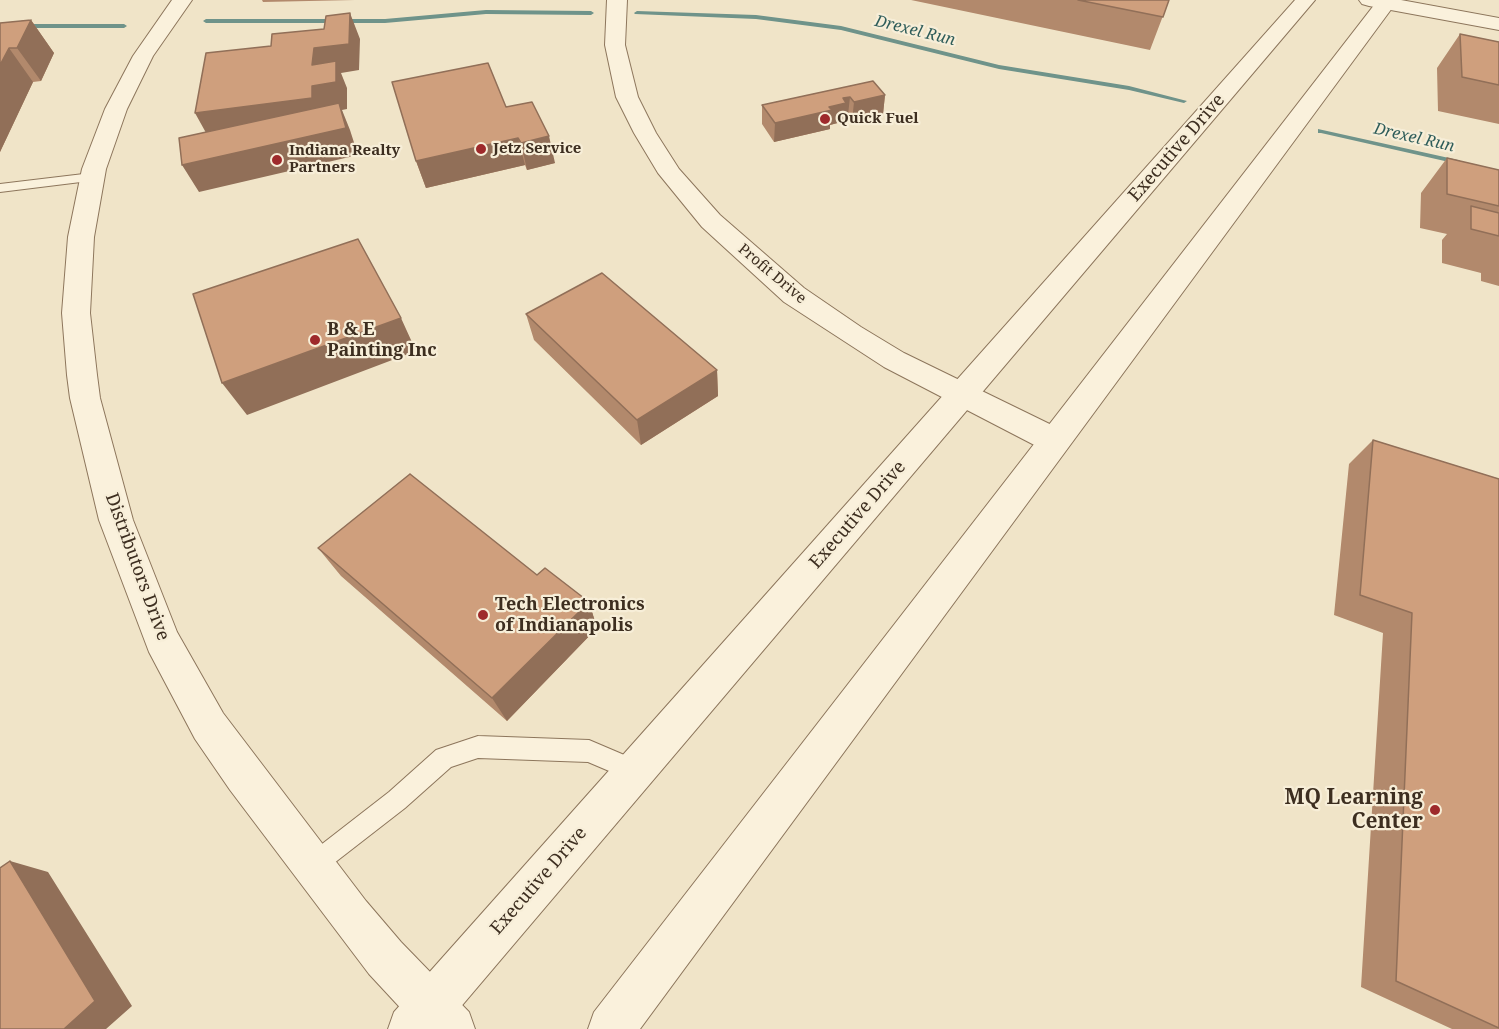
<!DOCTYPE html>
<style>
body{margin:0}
canvas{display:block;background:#f0e4c8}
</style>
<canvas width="1499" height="1029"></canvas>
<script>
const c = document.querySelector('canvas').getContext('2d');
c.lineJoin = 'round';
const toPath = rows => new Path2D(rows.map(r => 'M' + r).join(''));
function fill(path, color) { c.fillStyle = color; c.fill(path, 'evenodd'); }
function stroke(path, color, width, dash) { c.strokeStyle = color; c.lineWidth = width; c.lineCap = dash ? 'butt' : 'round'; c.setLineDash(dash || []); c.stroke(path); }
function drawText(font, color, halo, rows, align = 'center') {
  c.font = font + ' "Noto Serif",serif'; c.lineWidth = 4.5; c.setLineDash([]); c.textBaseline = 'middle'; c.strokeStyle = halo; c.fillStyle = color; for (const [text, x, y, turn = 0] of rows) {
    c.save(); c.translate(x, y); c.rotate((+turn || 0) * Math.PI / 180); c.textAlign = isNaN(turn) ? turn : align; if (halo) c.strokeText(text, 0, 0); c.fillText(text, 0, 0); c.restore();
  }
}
fill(toPath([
 [486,10,591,11,594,13,591,15,486,14,385,23,206,23,203,21,206,19,385,19,486,10],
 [637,11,756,15,841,26,999,65,1129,86,1187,101,1184,103,1129,90,999,69,841,30,756,19,635,14,634,13,637,11],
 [0,24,124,24,127,26,124,28,0,28,0,24],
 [1318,129,1458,160,1462,162,1458,164,1321,133,1318,133,1318,129]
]), '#6f938a');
const service = toPath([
 [92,173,97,174,99,177,97,180,0,192,0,184,92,173],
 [478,736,589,740,643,763,646,771,643,779,635,782,588,762,478,758,451,767,405,808,320,874,312,878,304,874,300,866,304,858,389,792,436,750,478,736]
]);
const minor = toPath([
 [172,0,192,0,153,56,127,109,106,169,94,237,90,313,97,375,100,398,133,520,177,632,223,713,366,901,401,942,469,1012,475,1029,420,1029,369,974,230,790,195,739,149,652,99,520,70,398,67,375,62,313,68,237,82,169,105,109,133,56,172,0],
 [607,0,627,0,625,45,638,97,656,133,679,169,720,215,804,288,861,327,904,353,1066,432,1071,441,1066,450,1055,453,1044,450,884,367,784,302,702,227,658,173,634,133,616,97,605,45,607,0],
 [1359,0,1401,0,1499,18,1499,30,1369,6,1362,4,1359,0]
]);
const tertiary = toPath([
 [1295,0,1315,0,442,1029,388,1029,394,1012,1295,0],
 [1378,0,1398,0,640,1029,588,1029,594,1012,1378,0]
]);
stroke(service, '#8d765c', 2);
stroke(minor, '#8d765c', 2);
stroke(tertiary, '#8d765c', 2);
fill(service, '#faf1dc');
fill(minor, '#faf1dc');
fill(tertiary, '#faf1dc');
fill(toPath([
 [262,0,355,0,263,2],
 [911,0,1169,0,1150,50],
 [31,20,54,53,41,81,33,82,0,152,0,23],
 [1460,34,1499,42,1499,124,1438,111,1437,68],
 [873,81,885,95,883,114,852,121,848,115,845,116,845,121,830,125,830,129,774,142,762,124,762,105],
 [506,107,555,163,527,170,525,165,426,188,416,161],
 [1447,158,1499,170,1499,286,1481,281,1481,273,1442,263,1442,240,1447,234,1420,228,1421,193],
 [526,314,717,370,718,396,641,445,534,340],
 [1373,440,1499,479,1499,1029,1452,1029,1361,987,1383,633,1334,615,1349,464],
 [318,548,537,575,589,602,597,628,507,721,341,576]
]), '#b2896c');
fill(toPath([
 [350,13,360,39,359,70,341,73,347,88,347,109,342,110,350,130,358,155,199,192,182,165,210,140,195,113,314,48],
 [31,20,54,53,41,81,17,48],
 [9,48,33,82,0,152,0,65],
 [885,95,883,114,852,121,854,102],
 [850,97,848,115,845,116,845,121,830,125,830,129,774,142,775,123,829,107,843,98],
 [549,136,555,163,527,170,521,143],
 [518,138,525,165,426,188,416,161],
 [401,318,416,351,247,415,222,383],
 [717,370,718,396,641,445,637,420],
 [589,602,597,628,507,721,492,698],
 [10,861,48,872,132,1006,106,1029,64,1029]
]), '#916f58');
const building = toPath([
 [1078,0,1169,0,1163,17,1078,0],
 [350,13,349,44,314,48,312,65,336,61,336,82,312,86,312,98,195,113,206,53,271,46,272,34,324,29,326,16,350,13],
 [31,20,17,48,9,48,0,65,0,23,31,20],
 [1460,34,1499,42,1499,85,1462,77,1460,34],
 [488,63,506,107,532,102,549,136,521,143,518,138,416,161,392,82,488,63],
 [873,81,885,95,854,102,850,97,843,98,846,103,829,107,832,110,775,123,762,105,873,81],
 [339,103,346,128,182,165,179,138,339,103],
 [1447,158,1499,170,1499,206,1447,194,1447,158],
 [1471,206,1499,213,1499,236,1471,229,1471,206],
 [358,239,401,318,222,383,193,294,358,239],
 [602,273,717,370,637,420,526,314,602,273],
 [1373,440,1499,479,1499,1028,1396,981,1412,613,1360,595,1373,440],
 [410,474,537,575,545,568,589,602,492,698,318,548,410,474],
 [10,861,95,1001,64,1029,0,1029,0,868,10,861]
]);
fill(building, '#cf9f7d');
stroke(building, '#916f58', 1.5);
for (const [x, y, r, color] of [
 [825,119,6,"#9e2a2b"],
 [481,149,6,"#9e2a2b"],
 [277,160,6,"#9e2a2b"],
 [315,340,6,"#9e2a2b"],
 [483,615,6,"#9e2a2b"],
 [1435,810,6,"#9e2a2b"]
]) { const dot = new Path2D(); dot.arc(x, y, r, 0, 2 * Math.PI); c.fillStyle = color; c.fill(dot); stroke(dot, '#f7eed8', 2); }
drawText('bold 15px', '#3d2e20', '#f7eed8', [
 ["Quick Fuel",837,119],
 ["Jetz Service",493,149],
 ["Indiana Realty",289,151],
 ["Partners",289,168]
], 'left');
drawText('15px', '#3d2e20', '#f7eed8', [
 ["Profit Drive",772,274,40]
]);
drawText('italic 16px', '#2f5d5a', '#f7eed8', [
 ["Drexel Run",915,31,14],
 ["Drexel Run",1414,138,13]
]);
drawText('18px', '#3d2e20', '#f7eed8', [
 ["Executive Drive",1177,148,-49],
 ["Executive Drive",858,515,-49],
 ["Distributors Drive",137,567,70],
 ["Executive Drive",539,881,-49]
]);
drawText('bold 18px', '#3d2e20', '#f7eed8', [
 ["B & E",327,330],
 ["Painting Inc",327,351],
 ["Tech Electronics",495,605],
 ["of Indianapolis",495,626]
], 'left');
drawText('bold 21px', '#3d2e20', '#f7eed8', [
 ["MQ Learning",1423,798],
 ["Center",1423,822]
], 'right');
</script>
